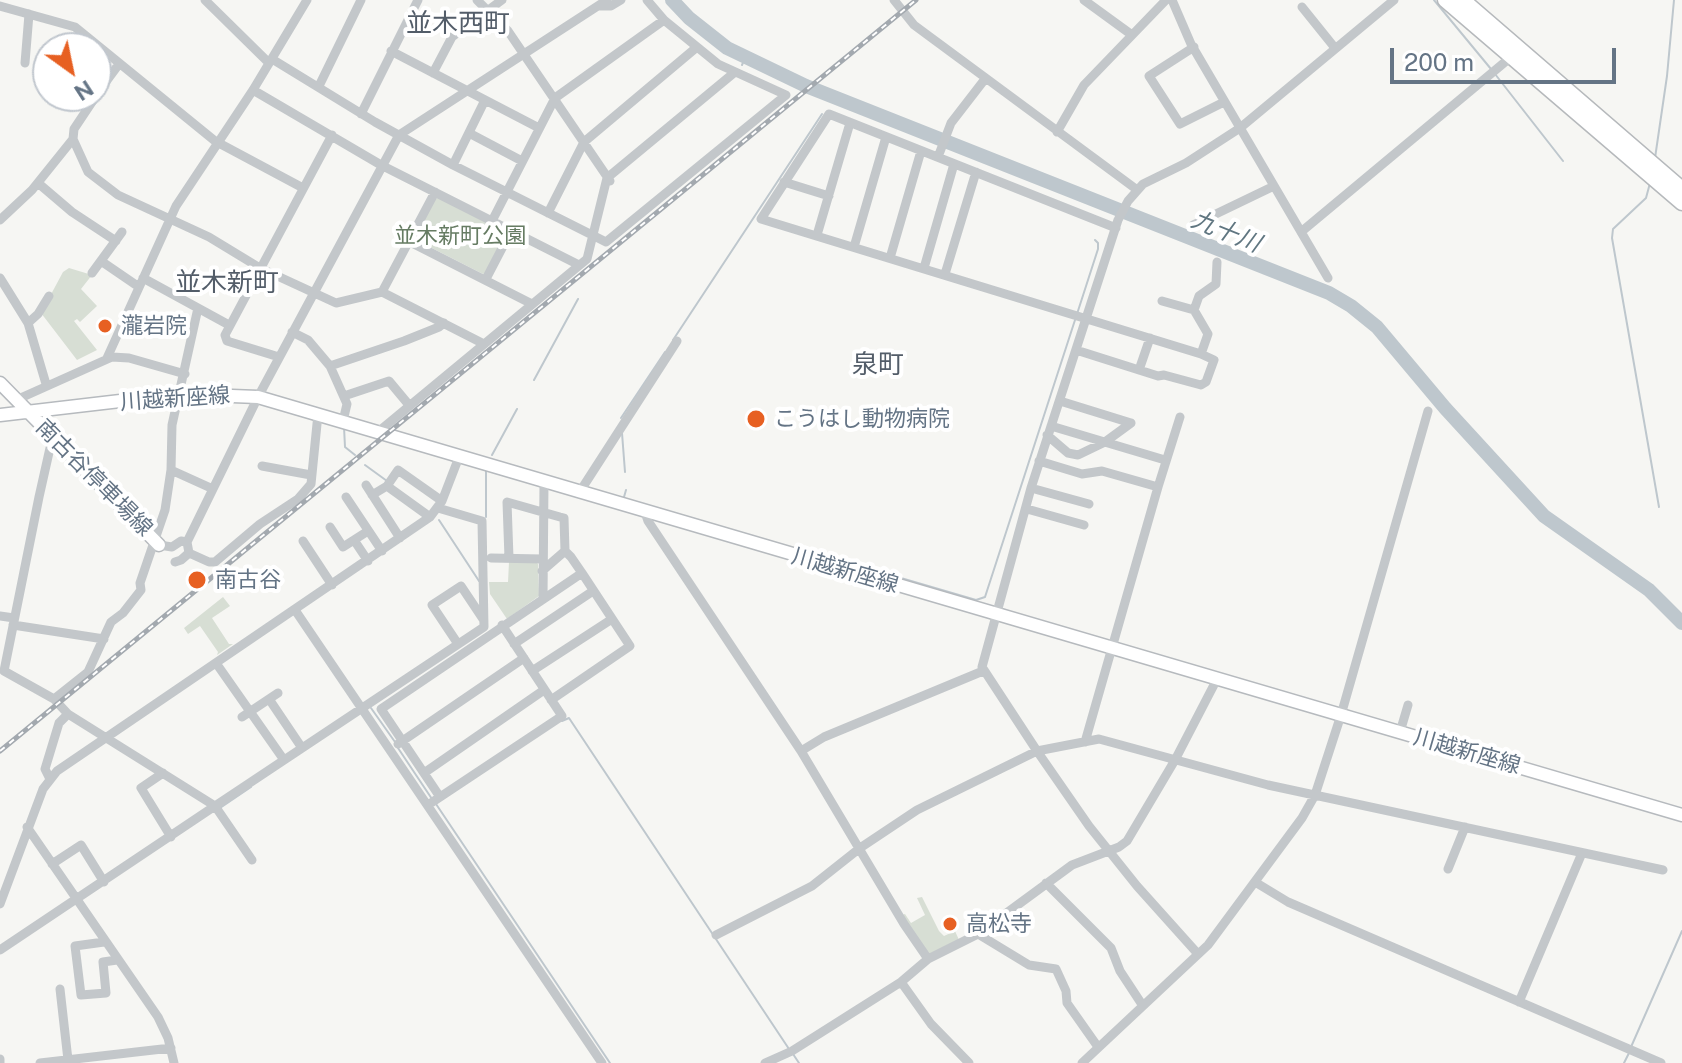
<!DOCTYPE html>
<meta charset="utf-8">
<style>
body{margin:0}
#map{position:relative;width:1682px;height:1063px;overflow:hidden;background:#f6f6f3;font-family:"Public Sans",sans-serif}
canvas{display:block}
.north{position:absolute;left:32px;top:32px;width:80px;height:80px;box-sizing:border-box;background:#fff;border:2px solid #c1c7ce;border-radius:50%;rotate:147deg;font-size:22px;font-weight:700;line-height:32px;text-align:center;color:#647485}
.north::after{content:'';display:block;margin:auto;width:28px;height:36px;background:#e76022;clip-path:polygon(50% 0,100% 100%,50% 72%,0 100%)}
.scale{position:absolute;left:1390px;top:48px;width:226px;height:36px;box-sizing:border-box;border:4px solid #647485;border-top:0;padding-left:10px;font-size:24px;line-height:28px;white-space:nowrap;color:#647485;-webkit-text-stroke:6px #fff;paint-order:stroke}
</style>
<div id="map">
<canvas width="1682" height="1063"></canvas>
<div class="north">N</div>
<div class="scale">200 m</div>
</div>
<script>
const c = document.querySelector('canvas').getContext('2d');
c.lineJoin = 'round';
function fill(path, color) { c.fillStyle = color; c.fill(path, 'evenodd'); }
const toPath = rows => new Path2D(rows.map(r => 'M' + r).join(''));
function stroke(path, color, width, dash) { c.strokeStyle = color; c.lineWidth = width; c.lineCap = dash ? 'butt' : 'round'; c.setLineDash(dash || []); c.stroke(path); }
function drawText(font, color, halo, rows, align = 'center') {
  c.font = font + ' "Public Sans","Noto Sans JP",sans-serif'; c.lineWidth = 8; c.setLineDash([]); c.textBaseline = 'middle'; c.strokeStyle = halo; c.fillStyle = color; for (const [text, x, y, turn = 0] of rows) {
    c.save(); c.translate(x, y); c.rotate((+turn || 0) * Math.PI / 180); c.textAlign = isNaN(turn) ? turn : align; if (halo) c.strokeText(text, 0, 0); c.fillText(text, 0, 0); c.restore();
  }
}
fill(toPath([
 [438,198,504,231,506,234,486,273,483,274,416,240,414,237,435,199],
 [69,268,92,275,81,289,97,306,80,322,77,319,74,321,97,350,77,360,41,313,63,272],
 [536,561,538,564,539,596,507,619,490,594,489,582,508,582,509,562],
 [223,597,230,606,212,618,229,644,233,644,217,655,218,652,200,626,188,634,184,628],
 [922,897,939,931,944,936,955,931,959,940,930,955,902,915,905,914,911,923,925,915,917,898]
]), '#d7ded4');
stroke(toPath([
 [1434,0,1491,69],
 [742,65,745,58],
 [1495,74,1563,161],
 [1655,158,1667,76,1674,0],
 [1650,183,1646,198,1613,229,1612,238,1659,507],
 [1077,314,1098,249,1098,243,1095,240],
 [673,340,822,114],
 [534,380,578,299],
 [621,418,665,352],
 [344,427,345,447,355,455],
 [622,433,625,472],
 [492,455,517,409],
 [365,465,387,481],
 [624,497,626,490],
 [486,517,486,471],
 [439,520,479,581],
 [894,576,976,600,985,597,1075,320],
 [371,708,395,742],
 [562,721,569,718,789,1049],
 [398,748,432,799],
 [436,804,610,1063],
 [220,808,251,787],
 [1631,1047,1682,931],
 [793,1054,799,1063],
 [1624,1063,1629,1053]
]), '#bec7cd', 2);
stroke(toPath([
 [672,0,689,18,727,48,806,86,1329,293,1351,306,1377,327,1445,408,1544,516,1649,590,1682,623]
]), '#bec7cd', 14);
const major = toPath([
 [0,383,159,545],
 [0,415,180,394,258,397,1682,815]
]);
const highway = toPath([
 [1445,0,1682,203],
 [1463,0,1682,189]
]);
stroke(major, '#b6babe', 15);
stroke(highway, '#b6b9bc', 17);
stroke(toPath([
 [205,0,269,63],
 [477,0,508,31,610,181],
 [894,0,914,25,1136,189],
 [1084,0,1132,35],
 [1172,0,1191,44,1328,278],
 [1394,0,1240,128,1186,163,1143,184,1128,201,1118,220,1031,488,982,667,1037,751,1099,739,1268,785,1663,870],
 [0,6,75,27,215,141,303,188],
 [600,6,611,6,621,0],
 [1302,7,1335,48],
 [1194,47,1149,76,1180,124,1224,102],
 [391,51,539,128],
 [272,59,375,122,453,165,606,242,786,95,718,64,664,20,647,0],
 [25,63,29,14],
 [433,73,452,37,502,0],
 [319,86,361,0],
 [253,90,381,165,579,265],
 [96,95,119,64],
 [96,96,74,129,73,139,88,172,118,195,209,237,260,268,336,303,382,292,484,344],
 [361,114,418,0],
 [1057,132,1084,85,1166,0],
 [469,133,522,161],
 [938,157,951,123,985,79],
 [453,165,485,100],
 [784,182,829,196],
 [38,183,72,212,116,241],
 [548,213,584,142,697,47],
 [0,220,32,190,73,139],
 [492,221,555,98,664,20],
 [1193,225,1274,186],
 [1116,228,829,114,761,219,1201,354,1208,334,1194,310,1162,301],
 [1301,232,1511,57],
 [817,235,850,123],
 [408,241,532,304],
 [854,247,886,137],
 [890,258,921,151],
 [101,261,139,287],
 [924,268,954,164],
 [92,273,122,232],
 [945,274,976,172],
 [0,278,28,323,46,384],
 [143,278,229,325],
 [486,279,511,231],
 [382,292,435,192],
 [1194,310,1199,296,1216,284,1217,262],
 [28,323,38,314,49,296],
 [292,332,308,340,330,366,347,404,343,421],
 [1076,350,1158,376,1164,375,1201,385,1206,382,1214,360,1201,354],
 [279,357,227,341,225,335,332,135],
 [107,358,176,206,253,90,307,0],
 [330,366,404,341,439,327,444,323],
 [1139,370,1150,338],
 [344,396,389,381,409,405],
 [16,400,112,357,129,358,185,374],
 [1060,401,1131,423],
 [1051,426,1165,460],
 [378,432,587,259,607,178,735,72],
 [1047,435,1068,453,1078,455,1105,442,1131,423],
 [56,441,50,448,39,497,4,671,54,699,68,714,215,806,484,627,482,521,438,508],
 [1039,461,1082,474,1102,471,1158,487,1180,417],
 [262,466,311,475],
 [171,470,213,489],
 [366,485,400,538],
 [387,486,430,517],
 [1031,488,1089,504],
 [579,493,677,341],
 [372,495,387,486,398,470,442,501],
 [346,497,382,551],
 [1027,509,1084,525],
 [645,512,648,521,801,751,824,737,983,671],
 [330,527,343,547,368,531],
 [354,540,368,561],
 [303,541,332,585],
 [159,545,172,547,181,541,187,542],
 [565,551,571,557,582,573],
 [189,553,209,562,215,562,260,524,298,499,311,484,318,414],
 [491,558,542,559],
 [509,558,507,502,560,517,564,518,565,551,542,571],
 [175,562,181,560,189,553,187,542,258,397,399,135,607,0],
 [543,599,544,482],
 [295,610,602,1063],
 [0,616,14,618],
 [13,625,104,639],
 [458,644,432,605,461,586,483,619],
 [514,644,593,591],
 [216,663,284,760],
 [532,671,612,619],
 [54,699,88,672,111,622,123,613,141,590,140,583,165,510,171,470,172,425,198,308],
 [269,699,302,748],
 [242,717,278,693],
 [1400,732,1408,705],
 [1085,742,1158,487],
 [398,744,524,658],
 [801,751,904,924,928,959],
 [163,773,141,788,171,837],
 [424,773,544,690],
 [50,779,45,769,59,723,68,714],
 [440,797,381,709,582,573,630,646,551,700],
 [428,805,562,716,502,625],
 [27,827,158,1017,168,1038,174,1063],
 [52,864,81,845,104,882],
 [1448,869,1465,827],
 [1255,882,1288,902,1661,1063],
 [1046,883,1111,948,1120,971,1143,1006],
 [0,904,43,789,57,771,430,517,442,501,459,457],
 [978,934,1029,965,1056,969,1066,991,1067,1003,1098,1047],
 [716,935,812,886,860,848,917,810,1037,751,1089,826,1137,886,1198,954],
 [104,942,75,946,81,995,106,993,103,962,117,960],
 [0,950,215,806,252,860],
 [901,982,931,1024,969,1063],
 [60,989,68,1060],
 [1519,1002,1582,853],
 [0,1059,0,1063],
 [40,1063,171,1048],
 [765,1063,792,1051,901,982,928,959,978,934,1072,865,1119,847,1127,841,1175,760,1217,679],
 [1082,1063,1208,945,1302,818,1315,795,1341,715,1428,411]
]), '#c3c7ca', 9);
stroke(major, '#fff', 12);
stroke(highway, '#fff', 14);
const rail = toPath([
 [0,751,916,0]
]);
stroke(rail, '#a3a9af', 5);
stroke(rail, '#fff', 2, [6]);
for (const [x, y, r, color] of [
 [105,326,8,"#e76022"],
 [756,419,10,"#e76022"],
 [197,580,10,"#e76022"],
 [950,924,8,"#e76022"]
]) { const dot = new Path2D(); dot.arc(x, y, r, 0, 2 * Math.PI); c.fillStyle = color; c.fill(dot); stroke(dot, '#fff', 3); }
drawText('22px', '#667c63', '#fff', [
 ["並木新町公園",460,236]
]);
drawText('22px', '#647485', '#fff', [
 ["瀧岩院",121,326],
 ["こうはし動物病院",774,419],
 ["南古谷",215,580],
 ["高松寺",966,924]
], 'left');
drawText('22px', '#647485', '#fff', [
 ["川越新座線",175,399,-4],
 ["南古谷停車場線",94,478,45],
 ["川越新座線",845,571,16],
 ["川越新座線",1467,752,16]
]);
drawText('italic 24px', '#607681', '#fff', [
 ["九十川",1226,232,22]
]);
drawText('26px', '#535d69', '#fff', [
 ["並木西町",458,24],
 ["並木新町",227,283],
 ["泉町",878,365]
]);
</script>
